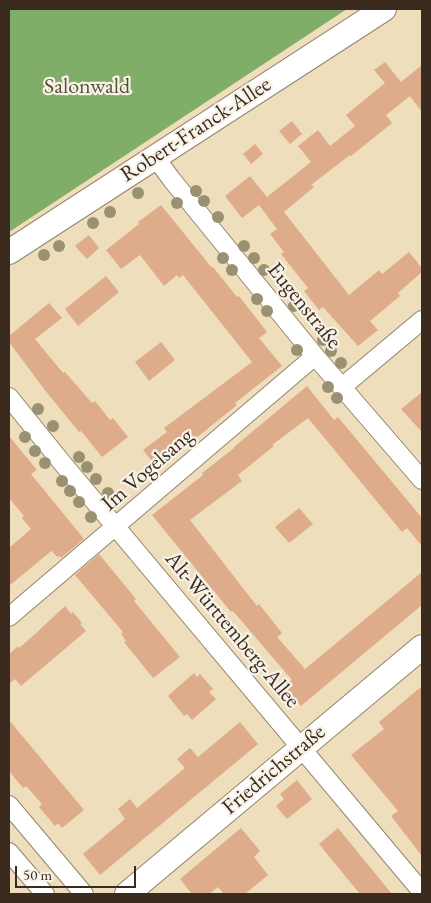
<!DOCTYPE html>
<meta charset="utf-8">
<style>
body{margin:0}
#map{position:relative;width:431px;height:903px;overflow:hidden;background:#eedebc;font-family:"EB Garamond",serif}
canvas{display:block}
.frame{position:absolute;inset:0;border:10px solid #3b2a1e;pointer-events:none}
.scale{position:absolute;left:15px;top:866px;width:121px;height:22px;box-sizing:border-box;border:2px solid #3b2a1e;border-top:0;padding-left:6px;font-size:15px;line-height:18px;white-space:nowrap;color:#3b2a1e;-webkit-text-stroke:4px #f7f3e8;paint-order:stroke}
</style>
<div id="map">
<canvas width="431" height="903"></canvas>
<div class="frame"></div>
<div class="scale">50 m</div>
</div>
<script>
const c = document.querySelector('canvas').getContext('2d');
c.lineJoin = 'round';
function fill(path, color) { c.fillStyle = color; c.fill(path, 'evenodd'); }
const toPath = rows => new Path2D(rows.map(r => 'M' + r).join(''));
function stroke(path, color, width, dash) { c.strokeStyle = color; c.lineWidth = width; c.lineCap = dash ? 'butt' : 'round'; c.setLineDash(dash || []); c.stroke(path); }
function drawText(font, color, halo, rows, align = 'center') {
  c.font = font + ' "EB Garamond",serif'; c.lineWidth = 4.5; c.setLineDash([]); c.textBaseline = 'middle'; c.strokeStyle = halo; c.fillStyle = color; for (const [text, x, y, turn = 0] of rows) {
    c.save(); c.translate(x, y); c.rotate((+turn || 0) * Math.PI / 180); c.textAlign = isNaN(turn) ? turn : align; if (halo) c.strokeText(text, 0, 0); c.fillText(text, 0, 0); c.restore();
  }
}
fill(toPath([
 [9,9,347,9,9,232]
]), '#80ae68');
fill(toPath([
 [385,62,401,82,422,65,422,112,410,96,386,115,392,123,351,156,350,155,311,185,314,187,284,212,349,295,379,270,382,274,409,252,422,268,422,272,398,293,400,296,370,321,378,330,358,346,323,307,319,310,304,291,308,288,281,254,284,252,270,234,277,229,259,205,242,218,225,196,250,176,267,197,311,162,298,146,318,130,330,146,355,126,346,115,385,83,374,70],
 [292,121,302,134,290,144,279,131],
 [255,144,263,154,251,164,243,154],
 [161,205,212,268,213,267,237,297,239,296,267,332,259,338,282,366,235,403,237,405,158,469,143,450,167,432,164,428,252,362,183,275,179,278,177,275,164,286,140,255,121,269,106,250,139,224,138,222],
 [89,235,99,248,87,259,75,246],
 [106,276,119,292,78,326,65,309],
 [49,303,62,318,35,339,63,373,65,372,92,403,95,401,110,420,113,418,128,437,102,457,81,431,79,432,44,389,9,342,9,336],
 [161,342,175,360,149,381,135,362],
 [307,386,334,420,338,417,422,518,422,546,407,528,402,532,308,418,272,445,274,446,238,475,242,481,190,520,257,606,259,604,282,633,277,637,305,669,422,572,422,605,301,706,285,686,292,680,233,611,231,612,152,515,203,475,202,473,234,448,234,447],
 [422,392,422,432,401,409],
 [9,436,37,470,31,474,84,539,61,558,59,556,57,557,52,551,50,552,9,586,9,548,31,529,22,518,24,516,9,498],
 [299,508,313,524,289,543,275,527],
 [99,554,136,599,134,601,180,657,153,678,124,642,126,641,121,634,123,632,75,575],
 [65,606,71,614,73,612,82,623,80,624,86,631,21,686,15,679,9,684,9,654,18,646,19,648,34,635],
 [194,673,197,677,200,674,213,689,209,692,216,699,192,720,187,714,184,716,168,696],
 [422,686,422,856,391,816,398,811,351,755,384,729,379,722],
 [9,720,84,810,62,828,58,823,55,826,39,807,42,804,26,786,23,788,9,771],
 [240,722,258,744,100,875,83,854,125,819,118,809,130,799,137,808,185,768,177,759,190,748,198,757],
 [297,780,312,799,287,819,276,806,284,799,280,794],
 [241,828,260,851,254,857,268,875,245,894,224,894,218,887,209,894,192,894,180,879],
 [338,828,360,855,392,894,360,894,341,871,319,844]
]), '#deac8a');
const street = toPath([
 [155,157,172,180,315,356,422,480],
 [342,387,422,320],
 [9,397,63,464,422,892],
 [9,617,315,356],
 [9,805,84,894],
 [9,852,45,894]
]);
const secondary = toPath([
 [9,252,384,9],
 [127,894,422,647]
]);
stroke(street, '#94846d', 20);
stroke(secondary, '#94846d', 26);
stroke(street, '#fff', 18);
stroke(secondary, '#fff', 24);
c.fillStyle = '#999171';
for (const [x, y] of [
 [196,191],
 [138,193],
 [204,201],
 [177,203],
 [110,212],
 [218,217],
 [93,223],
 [59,246],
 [244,246],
 [44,255],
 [223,258],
 [254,258],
 [232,270],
 [264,270],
 [257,299],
 [294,306],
 [267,311],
 [323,340],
 [297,350],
 [331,351],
 [341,363],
 [328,387],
 [337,398],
 [38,409],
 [53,426],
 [25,437],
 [35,451],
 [79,457],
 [45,463],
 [87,467],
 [96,479],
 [62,481],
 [70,491],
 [108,493],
 [79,502],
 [91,517]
]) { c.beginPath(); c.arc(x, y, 6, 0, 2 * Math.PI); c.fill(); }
drawText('22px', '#545234', '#f7f3e8', [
 ["Salonwald",87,87]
]);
drawText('22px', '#3b2a1e', '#f7f3e8', [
 ["Robert-Franck-Allee",196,130,-33],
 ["Eugenstraße",304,306,51],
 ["Im Vogelsang",148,470,-41],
 ["Alt-Württemberg-Allee",232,630,50],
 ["Friedrichstraße",274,770,-40]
]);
</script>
